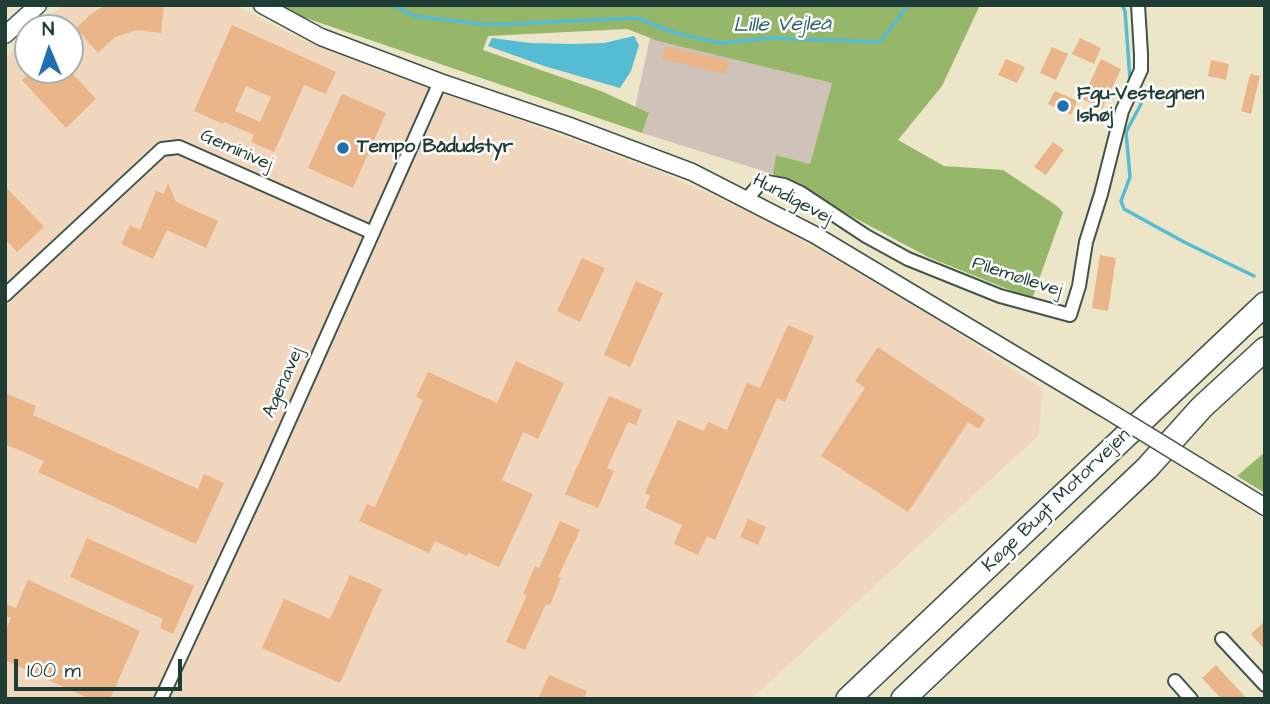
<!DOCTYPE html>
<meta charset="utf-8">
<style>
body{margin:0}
#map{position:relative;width:1270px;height:704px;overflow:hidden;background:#ece5c7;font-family:"Architects Daughter",sans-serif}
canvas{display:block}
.frame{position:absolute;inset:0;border:7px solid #1f3d34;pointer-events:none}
.north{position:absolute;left:14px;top:14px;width:70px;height:70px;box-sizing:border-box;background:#fff;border:2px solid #a5b1ae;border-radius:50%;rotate:358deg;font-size:19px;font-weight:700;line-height:28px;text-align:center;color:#1f3d34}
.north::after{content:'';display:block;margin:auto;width:24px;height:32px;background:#1f6fb2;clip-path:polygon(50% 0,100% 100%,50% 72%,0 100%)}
.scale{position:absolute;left:14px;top:659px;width:168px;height:32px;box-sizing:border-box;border:4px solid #1f3d34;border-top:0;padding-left:9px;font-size:21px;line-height:24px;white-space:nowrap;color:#1f3d34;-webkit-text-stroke:5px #fff;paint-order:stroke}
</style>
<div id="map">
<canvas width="1270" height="704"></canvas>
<div class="frame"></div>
<div class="north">N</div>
<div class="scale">100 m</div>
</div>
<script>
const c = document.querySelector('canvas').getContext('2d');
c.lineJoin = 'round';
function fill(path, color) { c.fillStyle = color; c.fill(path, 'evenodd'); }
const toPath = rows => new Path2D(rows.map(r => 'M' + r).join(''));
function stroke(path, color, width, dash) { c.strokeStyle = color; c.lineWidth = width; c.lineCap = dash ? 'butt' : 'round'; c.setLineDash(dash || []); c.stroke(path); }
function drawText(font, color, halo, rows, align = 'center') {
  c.font = font + ' "Architects Daughter",sans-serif'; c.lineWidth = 5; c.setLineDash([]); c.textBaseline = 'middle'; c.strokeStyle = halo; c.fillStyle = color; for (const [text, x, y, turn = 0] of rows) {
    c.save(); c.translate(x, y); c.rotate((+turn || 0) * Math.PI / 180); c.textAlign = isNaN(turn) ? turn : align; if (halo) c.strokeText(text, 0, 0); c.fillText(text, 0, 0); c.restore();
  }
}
fill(toPath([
 [63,5,235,5,292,35,371,68,451,95,660,172,775,224,933,317,1042,389,1039,435,751,699,5,699,5,58,28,37,28,70,70,70,70,28,38,28]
]), '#f0d6bc');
fill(toPath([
 [650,38,832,83,810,164,776,155,773,174,642,133,649,114,635,107]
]), '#cec2b9');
fill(toPath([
 [281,5,980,5,942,86,898,140,944,166,1003,170,1057,206,1063,212,1032,299,928,257,773,174,776,155,810,164,832,83,658,41,627,29,488,36,483,50,601,91,649,113,642,133,300,16],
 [1265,452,1265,493,1237,476]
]), '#96b66a');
fill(toPath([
 [634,36,639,45,631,71,620,88,544,66,488,46,492,38,530,43,573,44,604,43]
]), '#56bcd4');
stroke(toPath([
 [393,5,414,16,489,25,636,18,678,34,720,43,770,38,880,42,908,5],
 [1122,5,1125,11,1130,79,1132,82],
 [1136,89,1141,104,1126,132,1130,177,1121,201,1124,209,1184,242,1254,276]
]), '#56bcd4', 3.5);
fill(toPath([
 [108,5,164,5,161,33,137,30,115,37,98,53,76,28,90,15,100,8],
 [232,25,336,72,326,94,304,85,274,152,251,142,254,135,224,122,223,124,194,111],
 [246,86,271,97,260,122,235,111],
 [1080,38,1101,48,1094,64,1072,54],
 [665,46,729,61,725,74,662,59],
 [1052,47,1068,54,1056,80,1040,73],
 [1006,59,1025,67,1017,83,998,75],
 [1101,59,1121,69,1102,109,1082,99],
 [1211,60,1229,64,1226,80,1208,76],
 [32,70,69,70,96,99,66,128,22,80],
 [1250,74,1260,76,1251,114,1241,111],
 [1055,91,1077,101,1071,115,1048,104],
 [342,94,386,113,353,188,308,168],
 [1053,142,1064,150,1046,175,1034,167],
 [168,183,176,202,218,221,206,248,167,230,153,259,121,244,130,225,140,230,156,191,164,194],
 [5,186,44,227,17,252,5,239],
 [1100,255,1116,258,1108,311,1092,308],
 [582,258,605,268,580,322,557,311],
 [636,281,663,293,630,367,604,355],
 [788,325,814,336,785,402,777,398,715,540,707,536,698,555,674,544,682,525,645,508,650,496,645,493,678,420,704,431,708,422,727,430,747,383,760,388],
 [878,347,985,419,979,429,968,422,908,512,821,456,865,388,855,381],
 [516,361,564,383,538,439,523,432,502,480,533,494,499,567,468,553,467,556,435,541,429,553,359,521,367,504,375,507,423,400,416,397,428,372,497,403],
 [5,393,36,406,33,415,198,489,204,474,224,483,196,544,38,472,44,461,5,444],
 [609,396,642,410,636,425,628,422,607,468,614,471,598,508,565,494],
 [748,519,766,527,758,545,740,537],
 [560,521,580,530,558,577,561,578,550,605,546,604,525,650,506,642,527,595,523,594,535,566,539,568],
 [87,538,194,586,173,634,160,628,163,619,70,577],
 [350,575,382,589,340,683,262,648,284,599,330,619],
 [28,580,140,631,110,699,90,699,5,660,5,631,11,618,5,616,5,604,16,608],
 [1265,621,1265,650,1251,634],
 [1216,665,1247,699,1222,699,1202,678],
 [549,675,587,691,584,699,538,699]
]), '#eab689');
const minor = toPath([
 [747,199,762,181,784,185,801,193,866,236,908,259,1000,296,1070,315,1079,286,1086,242,1101,194,1122,111,1141,70,1141,54,1138,5],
 [5,295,162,149,179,147,373,233],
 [1222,639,1265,685],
 [1175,681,1191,699],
 [161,699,265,475,440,82]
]);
const tertiary = toPath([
 [262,5,321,37,440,82,567,125,692,172,815,235,1102,407],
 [5,35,38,5],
 [1198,466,1265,507]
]);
const motorway = toPath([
 [848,699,1265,304],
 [903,699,1147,468,1202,407,1265,349]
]);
stroke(minor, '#3e564a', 16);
stroke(tertiary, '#3e564a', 19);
stroke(motorway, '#3e564a', 26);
stroke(minor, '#fff', 12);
stroke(tertiary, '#fff', 16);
stroke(motorway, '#fff', 23);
const tertiaryBridge = toPath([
 [1102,407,1198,466]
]);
stroke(tertiaryBridge, '#3e564a', 19, []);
stroke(tertiaryBridge, '#fff', 16);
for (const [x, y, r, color] of [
 [1063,106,7,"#1f6fb2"],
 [343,148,7,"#1f6fb2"]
]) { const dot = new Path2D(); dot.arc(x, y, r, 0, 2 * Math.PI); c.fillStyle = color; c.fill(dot); stroke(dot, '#fff', 2.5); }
drawText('bold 19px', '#1f3d34', '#fff', [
 ["Fgu-Vestegnen",1077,95],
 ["Ishøj",1077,117],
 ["Tempo Bådudstyr",357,148]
], 'left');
drawText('19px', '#1f3d34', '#fff', [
 ["Geminivej",236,151,24],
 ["Hundigevej",792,200,28],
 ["Pilemøllevej",1017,278,18],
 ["Agenavej",284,383,-66],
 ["Køge Bugt Motorvejen",1057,501,-44]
]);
drawText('italic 21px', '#306364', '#fff', [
 ["Lille Vejleå",782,26,-1]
]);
</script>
